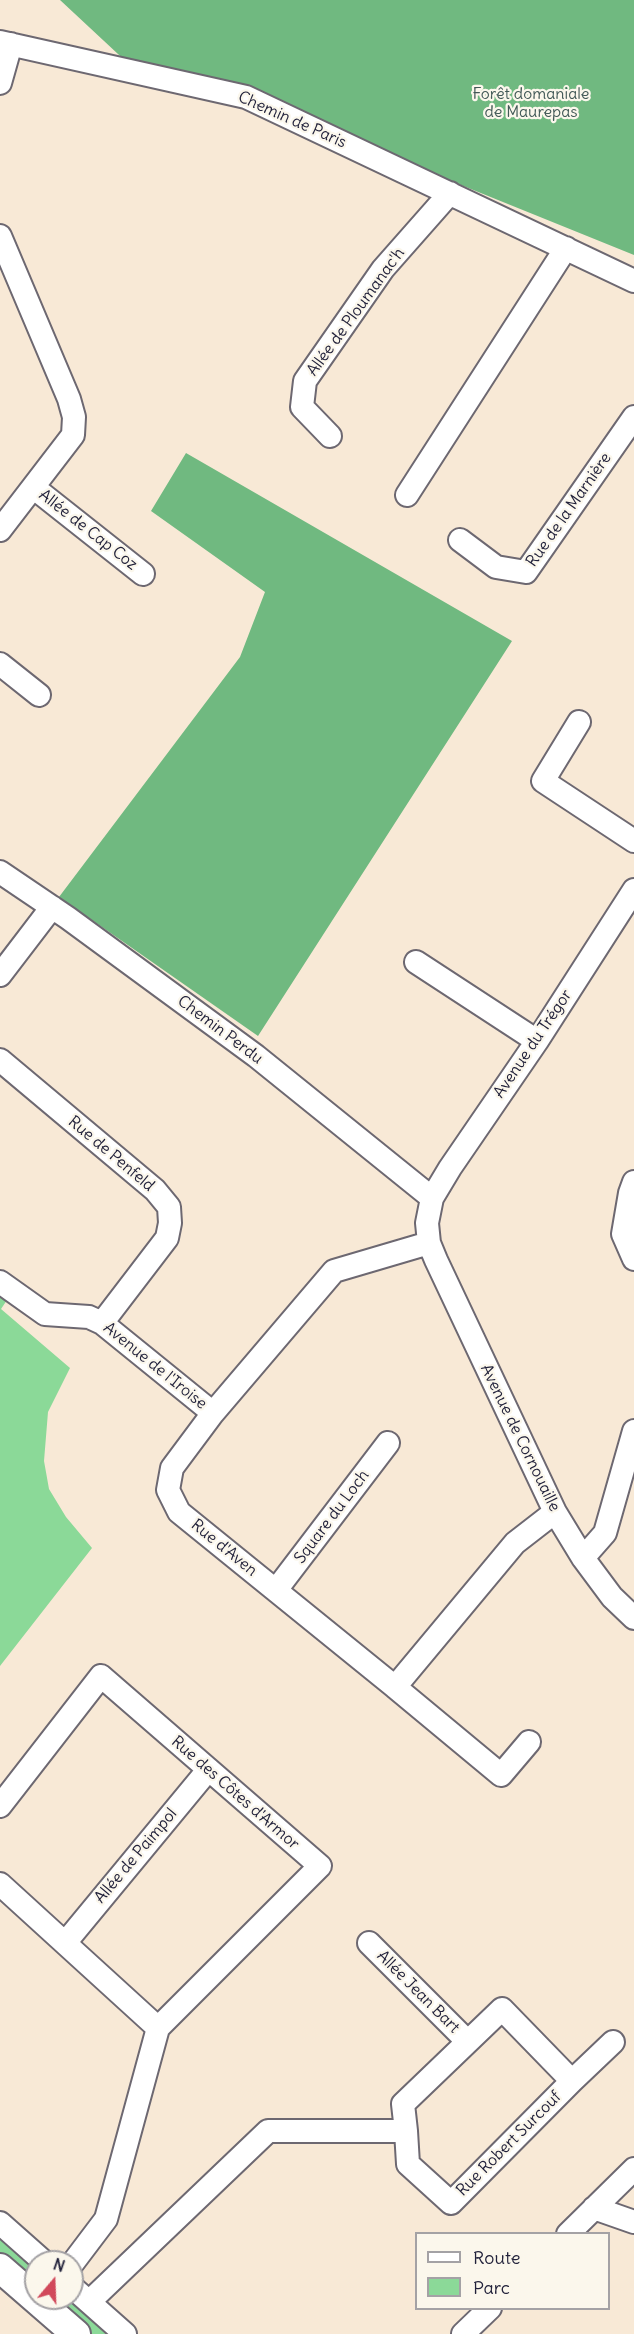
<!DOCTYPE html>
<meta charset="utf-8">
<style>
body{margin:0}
#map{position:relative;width:634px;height:2334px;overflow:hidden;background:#f8e9d6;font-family:Delius,sans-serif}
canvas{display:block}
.legend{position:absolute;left:415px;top:2232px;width:195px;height:78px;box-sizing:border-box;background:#fbf7ec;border:2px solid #a4a2a5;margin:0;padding:8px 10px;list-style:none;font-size:18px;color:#22223b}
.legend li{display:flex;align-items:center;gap:12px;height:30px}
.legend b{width:30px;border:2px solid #a4a2a5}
.north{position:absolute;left:24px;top:2250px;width:60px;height:60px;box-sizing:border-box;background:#fbf7ec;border:2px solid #a4a2a5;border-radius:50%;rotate:19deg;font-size:16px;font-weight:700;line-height:24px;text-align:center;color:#22223b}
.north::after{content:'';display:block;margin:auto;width:21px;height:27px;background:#d1495b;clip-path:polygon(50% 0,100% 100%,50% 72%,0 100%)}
</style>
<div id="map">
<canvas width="634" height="2334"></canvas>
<ul class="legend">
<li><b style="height:8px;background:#fff"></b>Route</li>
<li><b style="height:16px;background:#8bd998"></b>Parc</li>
</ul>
<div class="north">N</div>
</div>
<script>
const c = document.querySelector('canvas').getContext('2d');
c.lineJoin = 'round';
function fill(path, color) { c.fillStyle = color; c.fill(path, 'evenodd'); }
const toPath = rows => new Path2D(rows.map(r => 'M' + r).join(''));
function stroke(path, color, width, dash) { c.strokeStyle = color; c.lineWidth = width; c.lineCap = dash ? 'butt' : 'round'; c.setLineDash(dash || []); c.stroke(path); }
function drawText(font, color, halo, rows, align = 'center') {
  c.font = font + ' Delius,sans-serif'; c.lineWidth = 4.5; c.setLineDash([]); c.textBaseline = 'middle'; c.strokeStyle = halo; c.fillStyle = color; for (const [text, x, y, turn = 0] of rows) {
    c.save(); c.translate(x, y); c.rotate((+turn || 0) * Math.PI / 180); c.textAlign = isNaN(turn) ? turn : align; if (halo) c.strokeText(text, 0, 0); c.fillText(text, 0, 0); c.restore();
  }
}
fill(toPath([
 [0,1289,9,1297,1,1309,70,1368,48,1412,44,1461,49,1489,66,1517,92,1548,0,1666],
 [0,2234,36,2265,36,2294,0,2263],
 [41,2298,72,2298,112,2334,83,2334]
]), '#8bd998');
fill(toPath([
 [60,0,634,0,634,255,278,111,133,68],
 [186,453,512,641,258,1036,59,897,240,657,265,592,151,511]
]), '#70b980');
const minor = toPath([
 [0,42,246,97,634,281],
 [0,83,11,44],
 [0,236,69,399,74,417,73,435,0,530],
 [330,436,302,407,305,381,383,269,450,193],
 [33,487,143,574],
 [407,495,566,248],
 [460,540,496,567,526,572,634,417],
 [0,664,39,695],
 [579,722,543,781,634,841],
 [0,872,68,918,256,1056,432,1198],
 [634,890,537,1041,450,1168,432,1198,427,1223,429,1243,436,1260,555,1512,583,1558,612,1597,634,1618],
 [416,962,537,1041],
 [0,975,52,907],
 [0,1060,155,1190,169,1207,170,1223,167,1238,102,1323],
 [634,1182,630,1193,623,1234,634,1259],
 [429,1243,334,1271,213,1413,172,1468,168,1490,179,1512,395,1687,515,1543,555,1512],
 [0,1282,45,1314,89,1317,102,1323,213,1413],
 [583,1558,605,1533,634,1431],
 [276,1590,388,1443],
 [395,1687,501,1775,529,1742],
 [0,1806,101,1676,320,1866,158,2028,106,2219,72,2264],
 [0,1884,158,2028],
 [65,1943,208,1770],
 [369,1943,467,2041],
 [572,2081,613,2042],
 [594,2208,634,2222],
 [0,2223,44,2262],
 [568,2234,634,2169],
 [72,2287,125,2334],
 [89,2302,268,2131,406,2131,408,2164,451,2203,572,2081,502,2009,403,2104,406,2131],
 [463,2334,490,2308]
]);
const tertiary = toPath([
 [0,2268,76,2334]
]);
stroke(minor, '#6d6871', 26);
stroke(tertiary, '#6d6871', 32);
stroke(minor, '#fff', 22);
stroke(tertiary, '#fff', 28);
drawText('16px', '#425957', '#fbf7ec', [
 ["Forêt domaniale",531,94],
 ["de Maurepas",531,112]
]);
drawText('16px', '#22223b', '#fbf7ec', [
 ["Chemin de Paris",292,120,24],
 ["Allée de Ploumanac'h",356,312,-54],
 ["Rue de la Marnière",569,510,-55],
 ["Allée de Cap Coz",88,530,38],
 ["Chemin Perdu",220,1030,37],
 ["Avenue du Trégor",533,1044,-56],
 ["Rue de Penfeld",111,1154,40],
 ["Avenue de l'Iroise",155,1366,39],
 ["Avenue de Cornouaille",520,1438,64],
 ["Square du Loch",332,1517,-53],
 ["Rue d'Aven",224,1548,39],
 ["Rue des Côtes d'Armor",235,1793,41],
 ["Allée de Paimpol",136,1856,-50],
 ["Allée Jean Bart",418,1992,45],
 ["Rue Robert Surcouf",509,2144,-45]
]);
</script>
